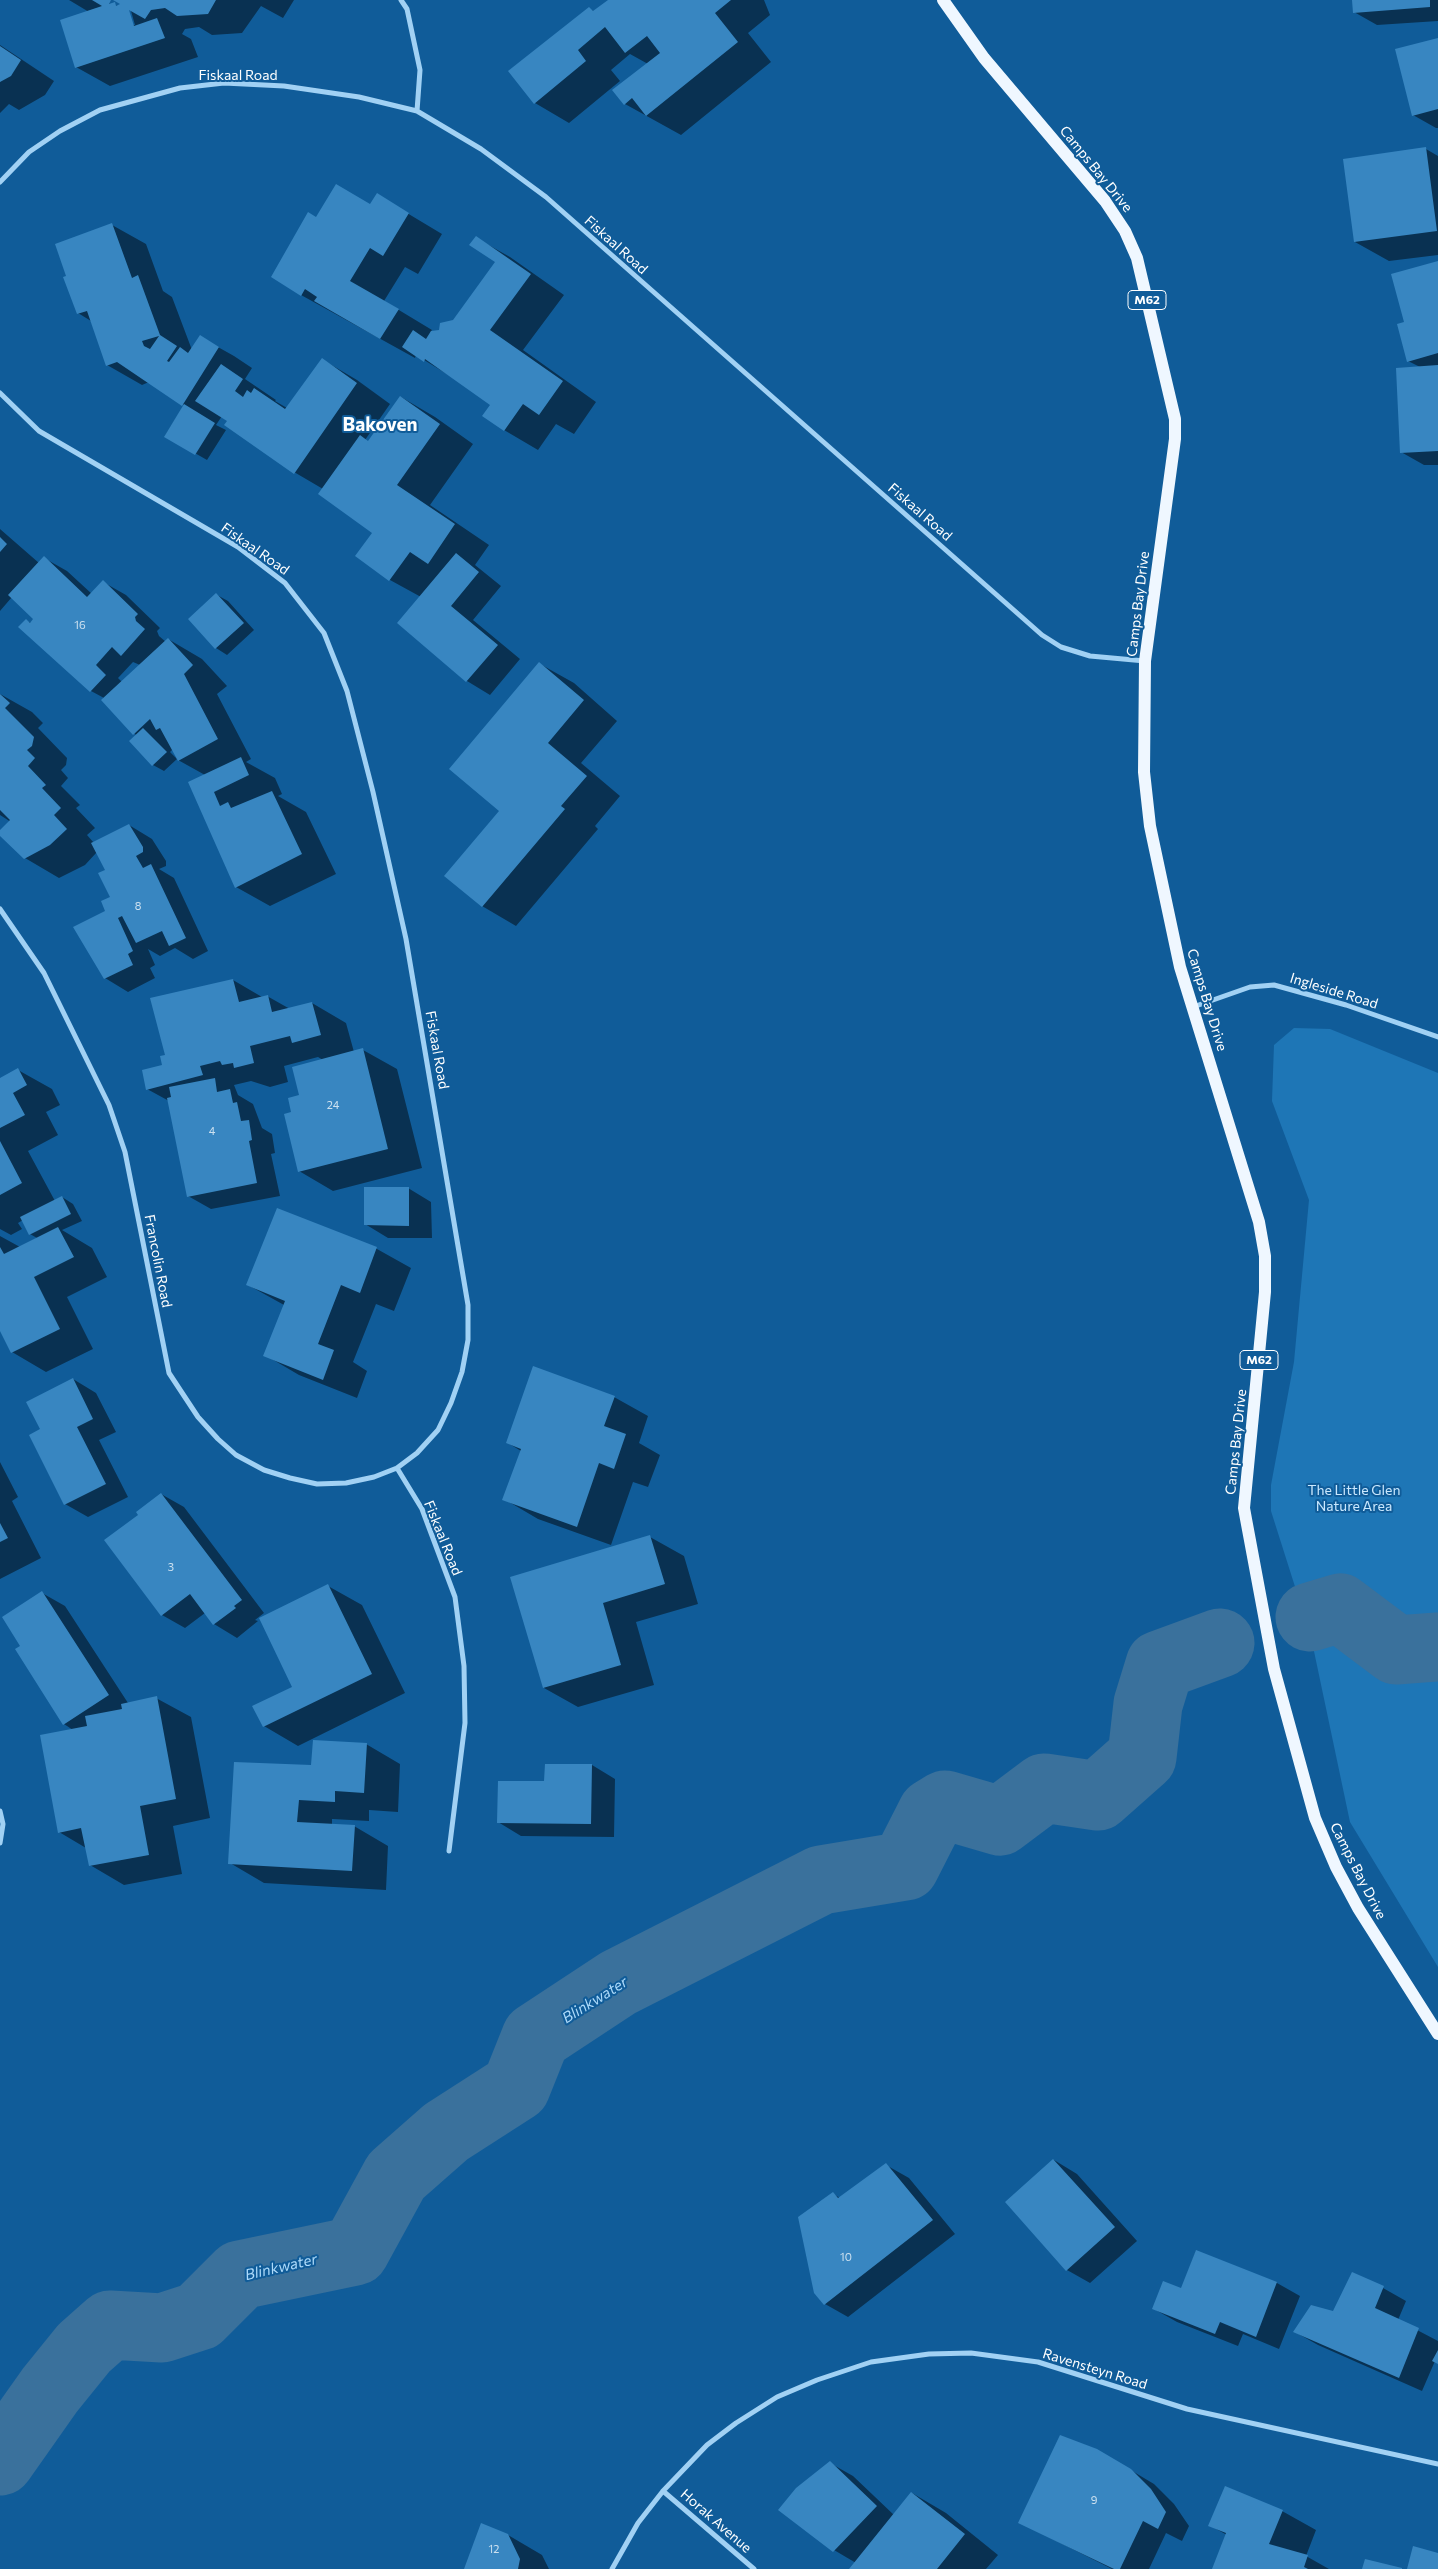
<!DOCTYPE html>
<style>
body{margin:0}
canvas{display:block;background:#105c99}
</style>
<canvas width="1438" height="2569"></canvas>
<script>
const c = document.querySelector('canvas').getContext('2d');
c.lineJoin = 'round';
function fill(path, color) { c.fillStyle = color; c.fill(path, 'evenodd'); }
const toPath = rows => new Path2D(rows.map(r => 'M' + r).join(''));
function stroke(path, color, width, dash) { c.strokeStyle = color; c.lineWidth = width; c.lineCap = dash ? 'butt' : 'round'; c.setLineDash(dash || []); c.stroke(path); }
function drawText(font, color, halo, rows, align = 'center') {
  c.font = font + ' Commissioner,sans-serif'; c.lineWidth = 4; c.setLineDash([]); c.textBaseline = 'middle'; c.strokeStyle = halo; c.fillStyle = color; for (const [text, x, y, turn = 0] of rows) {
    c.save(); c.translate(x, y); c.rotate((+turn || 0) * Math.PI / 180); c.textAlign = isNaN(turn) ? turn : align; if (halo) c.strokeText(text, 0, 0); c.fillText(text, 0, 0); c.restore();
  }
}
fill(toPath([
 [1294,1028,1330,1029,1438,1073,1438,1967,1350,1822,1311,1637,1271,1511,1271,1485,1294,1362,1309,1200,1272,1101,1274,1045]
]), '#1e76b6');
fill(toPath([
 [69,0,110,0,108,3,115,6,123,5,115,0,294,0,283,18,261,6,242,33,212,35,199,27,185,29,182,34,191,39,198,57,110,86,76,67,89,12],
 [126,4,129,4,135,25,133,25],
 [610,0,764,0,770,15,748,33,771,62,681,135,625,104,614,90,648,64,630,54,611,70,620,81,569,123,535,103,509,71,589,9,595,12],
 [1353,0,1438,0,1438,21,1377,25,1354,12],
 [1438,39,1438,128,1436,128,1413,115],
 [0,45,54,81,45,95,19,110,9,104,0,113],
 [1426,149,1438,156,1438,255,1389,261,1355,242],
 [377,195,442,234,418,274,405,267,384,301,432,330,430,333,440,331,453,321,497,262,476,238,510,257,564,295,523,350,596,402,574,434,556,424,538,450,504,430,492,405,455,379,416,355,415,358,301,295,317,218,371,205],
 [112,225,146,244,163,291,172,297,192,350,200,337,234,356,252,368,245,379,276,400,275,401,287,408,323,360,357,380,390,404,365,440,369,442,401,397,435,417,473,444,430,505,489,545,475,565,501,586,473,620,520,659,490,695,467,681,399,623,421,597,390,580,374,532,323,489,294,472,222,416,216,425,226,430,207,460,165,436,184,405,149,382,142,385,107,365,91,321,78,313],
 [1438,262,1438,465,1424,465,1401,452,1420,367,1408,361,1406,323],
 [0,529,39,563,44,558,67,571,92,594,103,582,126,595,160,628,157,631,159,636,166,642,168,639,202,659,227,686,217,694,251,759,246,762,275,778,282,794,278,796,306,812,336,874,270,906,236,887,205,775,178,760,173,749,170,752,177,759,164,771,153,765,137,736,102,700,104,698,91,691,26,621,31,623,35,619,12,597,0,611],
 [133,662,140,665,122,682,118,678],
 [217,595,228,601,254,630,227,655,216,648,190,620],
 [540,664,574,683,617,721,581,763,620,796,595,826,598,829,516,926,482,906,501,811],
 [0,694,32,712,43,723,38,728,67,758,66,765,61,770,68,778,61,786,80,805,76,808,95,828,87,835,94,843,129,825,152,839,166,861,166,866,159,869,174,878,208,951,193,959,175,948,160,956,148,949,155,965,150,968,155,978,128,992,105,978,107,911,111,897,106,870,97,852,85,865,59,878,25,858,0,834,11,822,0,815],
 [233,980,262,997,267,996,290,1009,312,1003,346,1023,354,1052,363,1050,397,1069,422,1168,333,1191,299,1171,293,1113,300,1096,323,1060,318,1057,284,1066,288,1082,270,1087,251,1081,234,1085,238,1095,253,1104,262,1128,272,1134,275,1153,271,1154,280,1196,211,1209,188,1196,169,1101,147,1089,163,1066,167,1056],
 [18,1070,52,1089,60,1105,46,1112,58,1135,28,1151,55,1201,62,1197,73,1204,82,1221,62,1230,92,1248,107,1277,67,1297,93,1349,46,1372,12,1352,0,1328,0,1236,20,1247,37,1238,30,1234,23,1220,18,1223,22,1229,11,1235,0,1229,0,1080],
 [408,1188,431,1202,432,1238,388,1238,365,1224],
 [277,1210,377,1249,411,1268,394,1311,376,1304,353,1362,367,1371,357,1398,299,1375,265,1355,284,1305,248,1285],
 [73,1379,96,1393,116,1432,99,1440,128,1497,88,1517,65,1504,41,1430],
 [614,1397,648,1416,639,1443,660,1455,648,1487,633,1482,611,1545,538,1519,504,1499,521,1451,508,1443],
 [0,1462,18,1497,12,1501,41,1558,0,1579],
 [161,1494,184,1507,264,1613,255,1620,258,1621,237,1638,214,1624,205,1613,185,1628,162,1615],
 [650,1537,684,1556,698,1604,636,1622,654,1685,578,1707,544,1688,512,1578],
 [328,1586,362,1605,405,1693,298,1746,264,1726,294,1687],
 [42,1593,65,1606,128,1703,156,1698,191,1717,210,1818,173,1826,182,1874,124,1885,90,1865,86,1848,59,1832,73,1730,64,1724,22,1646],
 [366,1744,400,1764,398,1812,369,1810,369,1821,332,1819,332,1825,354,1826,388,1846,386,1890,264,1883,230,1863,312,1766],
 [592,1765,615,1779,614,1837,521,1836,498,1822,546,1782],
 [1054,2160,1077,2174,1137,2241,1090,2283,1067,2270],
 [886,2165,909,2178,955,2234,848,2317,825,2304,833,2194,840,2198],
 [1196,2251,1277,2283,1300,2296,1279,2349,1243,2334,1238,2346,1177,2322,1154,2309,1181,2290],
 [1383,2288,1406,2301,1398,2320,1438,2341,1438,2363,1435,2361,1422,2391,1318,2345,1295,2332],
 [1097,2450,1154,2484,1174,2504,1189,2526,1182,2541,1166,2533,1149,2569,1112,2569,1019,2522],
 [830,2463,853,2476,894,2515,912,2493,946,2513,998,2555,986,2569,851,2569,856,2563,834,2550],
 [1282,2511,1316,2530,1306,2556,1329,2569,1213,2569,1227,2535,1209,2525],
 [508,2535,542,2555,549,2569,466,2569]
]), '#0007');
stroke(toPath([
 [1310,1617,1340,1608,1396,1650,1438,1647],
 [0,2461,50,2390,84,2348,110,2325,162,2328,199,2316,240,2275,355,2251,396,2176,446,2132,516,2087,536,2037,618,1983,821,1880,905,1866,932,1813,945,1805,1000,1821,1044,1788,1098,1796,1142,1757,1148,1704,1160,1665,1220,1643]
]), '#3a719c', 69);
fill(toPath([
 [92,0,111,0,109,4,115,2,116,6,120,4,113,0,216,0,208,14,177,16,165,8,151,10,145,19,129,10,134,26,157,18,165,38,75,68,60,20,102,6],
 [608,0,731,0,715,13,738,42,646,116,632,98,624,105,612,90,660,53,647,36,625,53,605,27,578,50,586,61,534,104,508,71,589,7,593,11],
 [1352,0,1430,0,1430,7,1353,13],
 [1438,38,1438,109,1412,116,1395,49],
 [0,46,21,60,11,76,0,82],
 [1426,147,1437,231,1354,242,1343,159],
 [336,184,370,204,377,193,409,213,383,256,370,248,350,281,399,309,380,339,314,301,317,297,305,289,301,296,271,277,308,212,316,217],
 [112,223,132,278,138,275,160,335,177,346,167,361,169,362,180,347,188,353,200,335,219,347,182,406,117,362,106,366,87,311,77,314,63,277,66,276,55,244],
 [159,336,150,349,144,346,142,341],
 [476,236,531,274,490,330,563,381,539,415,523,404,504,431,482,416,490,405,425,359,424,362,402,347,413,330,426,339,431,331,439,330,440,323,453,320,495,262,469,245],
 [1438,261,1438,353,1407,362,1397,324,1404,322,1391,274],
 [322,358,357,383,294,474,224,425,227,421,195,401,221,364,243,379,235,391,243,397,247,390,251,393,254,388,285,409],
 [1438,365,1438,451,1400,453,1396,368],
 [400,396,440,424,397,485,455,524,428,564,410,552,389,581,355,556,372,533,318,494,360,435,368,441],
 [184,404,215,423,195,455,164,437],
 [0,537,7,544,0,552],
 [456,553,479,572,451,606,498,645,466,682,397,623],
 [44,556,87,597,103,580,138,614,135,617,136,621,145,629,121,656,112,647,96,665,106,675,90,692,18,627,26,619,30,623,33,619,8,595],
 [216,593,244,623,215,649,188,619],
 [168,638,193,665,184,674,218,739,178,761,160,728,156,730,150,719,133,735,101,700],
 [539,662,584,700,548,743,587,776,561,806,565,809,482,907,444,876,499,811,449,769],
 [0,694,10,703,5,708,34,737,32,746,27,750,35,758,28,766,46,785,42,788,61,808,54,815,67,829,50,845,24,859,0,836,0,830,10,820,0,810],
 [143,728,167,752,152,766,129,741],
 [241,757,249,775,214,792,220,806,228,802,231,808,272,791,302,854,235,888,188,782],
 [129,824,143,847,143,852,136,856,143,868,151,864,186,938,169,946,162,931,136,943,122,916,118,918,133,951,128,954,133,965,104,979,73,927,105,911,101,901,110,897,98,873,105,870,91,843],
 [233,979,239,1002,268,995,272,1012,312,1002,321,1035,292,1043,290,1036,250,1046,254,1063,234,1068,233,1063,222,1065,220,1061,200,1066,203,1075,146,1090,142,1070,162,1065,160,1056,165,1055,150,998],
 [363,1048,388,1149,298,1172,284,1114,291,1112,288,1098,299,1095,292,1067],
 [18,1068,27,1085,13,1093,25,1115,0,1128,0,1078],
 [215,1078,217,1092,230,1089,233,1103,237,1102,241,1121,249,1120,252,1140,249,1141,257,1183,187,1197,167,1098,171,1097,169,1087],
 [0,1141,22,1183,0,1195],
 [364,1187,409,1187,409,1226,364,1225],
 [62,1196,71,1214,29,1235,20,1217],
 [277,1208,377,1247,360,1293,341,1285,318,1344,334,1350,323,1380,263,1356,285,1301,246,1285],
 [58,1227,74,1257,34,1277,60,1329,11,1353,0,1331,0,1247,4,1254],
 [533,1366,615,1396,604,1426,626,1434,614,1469,599,1463,577,1527,502,1500,521,1449,506,1443],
 [73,1378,93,1419,77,1427,106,1484,64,1505,29,1435,40,1429,26,1402],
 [161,1493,242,1600,234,1606,236,1608,213,1625,190,1594,161,1616,104,1540,138,1515,136,1512],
 [0,1523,8,1538,0,1542],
 [650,1535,665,1584,603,1603,621,1665,543,1688,510,1577],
 [328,1584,372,1674,263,1727,252,1706,292,1687,259,1618],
 [42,1591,109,1695,63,1725,15,1649,20,1646,2,1617],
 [157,1696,176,1799,140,1806,149,1855,89,1866,81,1828,58,1833,40,1735,87,1726,85,1716,122,1709,121,1704],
 [313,1740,367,1743,364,1793,335,1791,335,1802,299,1800,297,1822,355,1825,352,1871,228,1864,234,1762,311,1765],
 [545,1764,592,1764,591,1824,497,1823,498,1781,544,1781],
 [1053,2159,1115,2227,1066,2271,1005,2202],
 [886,2163,933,2220,824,2305,814,2293,798,2217,833,2192,838,2198],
 [1196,2250,1277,2282,1256,2337,1220,2322,1215,2334,1152,2309,1163,2281,1181,2288],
 [1352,2272,1384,2286,1375,2308,1419,2328,1399,2378,1293,2332,1311,2305,1333,2311],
 [1438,2350,1438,2364,1432,2361],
 [1060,2435,1097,2449,1131,2469,1151,2489,1166,2512,1158,2529,1143,2521,1120,2569,1114,2569,1018,2523],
 [830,2461,877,2506,833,2552,778,2510,796,2488],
 [1225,2486,1283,2510,1269,2544,1308,2555,1304,2567,1308,2569,1212,2569,1226,2533,1208,2526],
 [911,2492,965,2534,937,2569,849,2569],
 [481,2523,508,2534,520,2559,518,2569,464,2569],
 [1413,2546,1438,2553,1438,2569,1407,2569],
 [1365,2559,1402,2568,1402,2569,1362,2569]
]), '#3886c1');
stroke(toPath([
 [401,0,407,9,420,70,417,111],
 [0,182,29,152,60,131,100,110,180,88,224,83,284,86,359,97,417,111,481,149,546,197,1042,635,1061,647,1090,656,1145,661],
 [0,393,39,431,238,547,285,583,324,633,347,691,373,792,406,939,468,1305,468,1340,462,1372,451,1403,438,1430,417,1453,397,1468,374,1477,346,1483,317,1484,290,1478,264,1470,236,1455,218,1439,198,1417,169,1373,125,1152,109,1105,44,973,0,909],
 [1193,1007,1250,987,1274,985,1346,1005,1438,1037],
 [397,1468,422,1509,455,1597,464,1666,465,1723,449,1851],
 [0,1811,3,1824,0,1843],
 [663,2491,754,2569],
 [612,2569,638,2523,663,2491,707,2445,736,2423,777,2397,817,2380,871,2362,929,2354,971,2353,1038,2362,1187,2409,1438,2464]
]), '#a1d1f4', 5);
stroke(toPath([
 [943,0,984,58,1105,201,1125,231,1137,258,1175,419,1175,439,1145,661,1144,772,1150,826,1180,967,1259,1222,1265,1256,1265,1292,1244,1508,1246,1519,1274,1669,1315,1818,1336,1867,1358,1908,1438,2034]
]), '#eff7ff', 12);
drawText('11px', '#cde1f0', null, [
 ["16",80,625],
 ["8",138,906],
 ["24",333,1105],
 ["4",212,1131],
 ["3",171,1567],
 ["10",846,2257],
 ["9",1094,2500],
 ["12",494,2549]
]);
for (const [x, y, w] of [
 [1147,300,38],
 [1259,1360,38]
]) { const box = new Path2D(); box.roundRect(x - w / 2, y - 9.5, w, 19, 4); c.fillStyle = '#105c99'; c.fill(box); stroke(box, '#fff', 1); }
drawText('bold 12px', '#fff', null, [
 ["M62",1147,300],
 ["M62",1259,1360]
]);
drawText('14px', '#fff', '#105c99', [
 ["Fiskaal Road",238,75],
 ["Camps Bay Drive",1096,169,51],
 ["Fiskaal Road",616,245,42],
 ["Fiskaal Road",920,512,41],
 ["Fiskaal Road",255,549,35],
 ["Camps Bay Drive",1138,604,-83],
 ["Ingleside Road",1334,991,17],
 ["Camps Bay Drive",1207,1000,73],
 ["Fiskaal Road",437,1050,80],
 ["Francolin Road",158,1261,79],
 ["Camps Bay Drive",1236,1442,-84],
 ["Fiskaal Road",443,1538,68],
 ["Camps Bay Drive",1358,1871,63],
 ["Ravensteyn Road",1095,2369,17],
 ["Horak Avenue",716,2521,41]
]);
drawText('14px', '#cae8fe', '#105c99', [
 ["The Little Glen",1354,1490],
 ["Nature Area",1354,1506]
]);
drawText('italic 15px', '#aedbfb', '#105c99', [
 ["Blinkwater",595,2000,-32],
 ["Blinkwater",281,2267,-13]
]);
drawText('bold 19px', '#fff', '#105c99', [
 ["Bakoven",380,425]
]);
</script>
